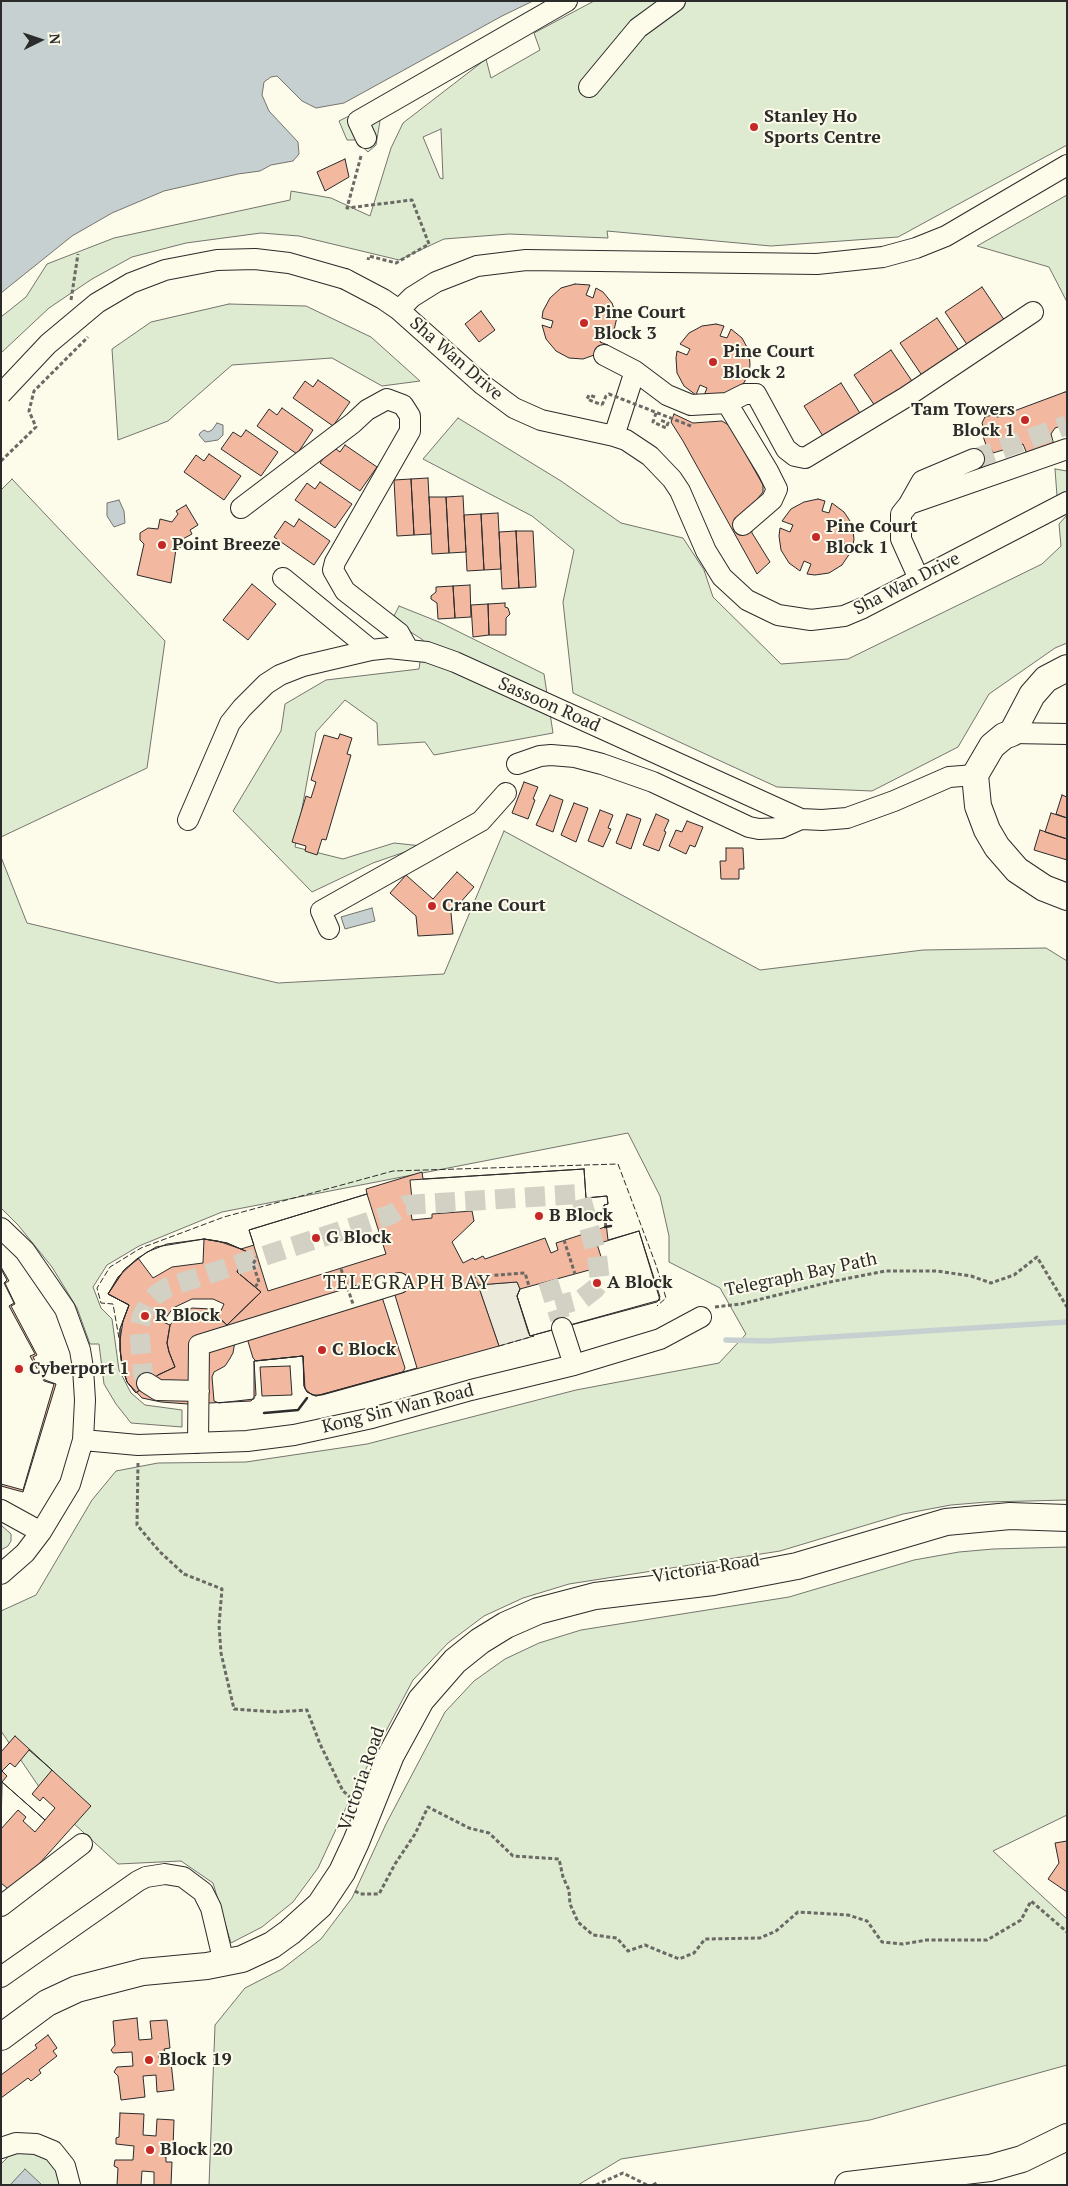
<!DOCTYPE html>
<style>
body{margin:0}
#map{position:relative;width:1068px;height:2186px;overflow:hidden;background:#fdfbea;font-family:"PT Serif",serif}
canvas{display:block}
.frame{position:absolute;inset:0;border:2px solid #2b2b2b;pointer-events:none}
.north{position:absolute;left:15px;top:15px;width:50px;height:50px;-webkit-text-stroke:4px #fdfbea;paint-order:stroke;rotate:86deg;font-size:14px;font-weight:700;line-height:20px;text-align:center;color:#2b2b2b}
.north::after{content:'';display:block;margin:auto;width:18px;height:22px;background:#2b2b2b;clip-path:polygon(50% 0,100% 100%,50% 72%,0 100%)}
</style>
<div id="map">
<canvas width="1068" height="2186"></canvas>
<div class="frame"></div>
<div class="north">N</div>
</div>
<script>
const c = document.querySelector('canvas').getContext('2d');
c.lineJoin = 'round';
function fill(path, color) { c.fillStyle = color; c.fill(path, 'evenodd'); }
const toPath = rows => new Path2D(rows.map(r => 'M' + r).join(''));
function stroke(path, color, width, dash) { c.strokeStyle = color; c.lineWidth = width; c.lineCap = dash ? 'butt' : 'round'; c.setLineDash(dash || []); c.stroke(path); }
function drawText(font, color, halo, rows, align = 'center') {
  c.font = font + ' "PT Serif",serif'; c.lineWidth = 4; c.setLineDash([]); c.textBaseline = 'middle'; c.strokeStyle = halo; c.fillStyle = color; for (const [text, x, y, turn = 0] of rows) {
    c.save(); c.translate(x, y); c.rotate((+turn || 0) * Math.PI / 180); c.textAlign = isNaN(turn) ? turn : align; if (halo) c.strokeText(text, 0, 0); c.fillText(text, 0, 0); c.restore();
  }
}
const green = toPath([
 [594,1,1067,1,1067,145,898,237,771,246,607,231,608,238,509,234,444,239,399,260,299,236,261,233,186,243,132,257,92,279,49,308,1,353,1,317,26,297,47,264,114,238,290,200,291,191,331,198,370,216,391,148,403,123,486,59,491,78,540,50,534,33,594,1],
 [441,129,443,178,443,179,440,178,423,137,441,129],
 [359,111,380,121,376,145,368,152,355,140,347,140,339,121,359,111],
 [1067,195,1067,302,1049,267,977,246,1067,195],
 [229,304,306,306,371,337,420,381,382,386,332,358,232,365,168,421,118,440,112,349,151,322,229,304],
 [458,418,561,481,621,523,683,538,704,570,713,597,781,664,848,659,1042,564,1061,546,1059,524,1067,515,1067,643,1055,648,989,694,958,747,872,791,777,787,573,693,563,602,574,550,532,516,423,459,458,418],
 [1055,469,1067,471,1067,493,1057,496,1055,469],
 [12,479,165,641,147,768,1,837,1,490,12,479],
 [399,606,439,622,544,674,553,733,434,755,425,742,378,745,377,723,345,700,316,732,295,847,343,859,394,843,422,846,373,863,312,892,233,811,281,731,285,704,326,680,419,669,423,640,392,620,399,606],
 [504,831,760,970,923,950,1046,948,1067,961,1067,1500,987,1502,951,1505,903,1514,780,1551,569,1584,523,1598,484,1616,448,1643,413,1680,351,1797,318,1868,293,1902,262,1927,231,1943,213,1883,181,1861,118,1864,48,1800,1,1731,1,1611,36,1595,92,1500,116,1471,158,1463,246,1462,367,1444,576,1390,719,1363,746,1334,720,1288,669,1262,669,1236,660,1196,628,1133,222,1212,139,1246,107,1265,93,1287,101,1308,112,1319,119,1370,131,1393,145,1405,182,1410,182,1427,131,1423,116,1404,104,1384,99,1344,90,1344,77,1308,52,1267,18,1225,1,1208,1,857,27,923,278,983,444,974,504,831],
 [1,1525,11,1534,11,1541,8,1546,1,1550,1,1525],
 [1067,1547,1067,1815,993,1851,1067,1919,1067,2065,870,2120,621,2159,578,2185,209,2185,215,2025,245,1988,282,1969,321,1939,352,1898,386,1824,445,1712,474,1681,505,1659,539,1643,581,1630,789,1597,914,1560,959,1552,993,1549,1067,1547],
 [24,2151,52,2159,62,2185,1,2185,1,2164,10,2155,24,2151]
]);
fill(green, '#deebd1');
stroke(green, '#74746e', 1);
const parking = toPath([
 [517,1282,520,1289,517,1296,528,1332,530,1336,534,1336,499,1346,478,1285,517,1282]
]);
fill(parking, '#eceadb');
stroke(parking, '#74746e', 1);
const water = toPath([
 [1,1,533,1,502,16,344,103,316,108,302,101,277,76,271,77,264,82,262,95,269,111,298,142,299,154,293,161,271,165,260,171,238,174,164,191,112,213,72,236,1,293,1,1],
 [217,423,223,425,223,435,218,440,205,442,199,435,200,433,204,430,208,432,212,430,217,423],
 [119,500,124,511,125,523,114,527,107,516,107,503,119,500],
 [372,908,375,921,345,929,341,917,372,908],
 [25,2169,42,2185,10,2185,25,2169]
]);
fill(water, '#c7d0d0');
stroke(water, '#74746e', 1);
stroke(toPath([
 [726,1340,768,1341,1067,1322]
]), '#c7d0d0', 5.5);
const building = toPath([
 [345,159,349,177,325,191,317,172,345,159],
 [575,284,590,285,586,295,593,298,596,288,603,292,612,303,617,317,612,339,602,336,600,342,608,345,597,354,583,359,569,358,556,351,546,339,542,325,551,328,553,321,542,318,543,311,550,298,561,288,575,284],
 [982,287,1005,321,968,346,945,312,982,287],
 [481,311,495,330,479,342,465,324,481,311],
 [937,318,960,352,923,377,900,343,937,318],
 [716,324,724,326,720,336,727,338,731,329,742,338,749,351,750,365,749,372,739,368,736,375,746,379,742,386,710,399,703,398,707,388,700,385,696,395,684,386,677,373,676,358,677,351,687,355,690,349,680,344,689,333,702,326,716,324],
 [891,350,914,384,877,409,854,375,891,350],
 [318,380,350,402,333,426,293,398,305,381,313,387,318,380],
 [841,383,863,418,826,441,804,406,841,383],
 [1065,392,1067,392,1067,424,1055,428,1051,434,1054,445,1027,454,1023,444,993,453,991,449,988,451,981,430,984,429,982,423,985,417,992,415,998,417,1065,392],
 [282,408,313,430,297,454,257,426,269,409,277,415,282,408],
 [674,414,693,423,722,421,730,426,763,485,763,492,753,504,750,514,752,533,770,562,757,574,683,441,671,422,674,414],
 [246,430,278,452,261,476,221,449,233,432,241,437,246,430],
 [345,445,377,467,360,491,320,463,332,446,340,452,345,445],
 [209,454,241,476,224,500,184,472,196,455,204,461,209,454],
 [428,478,431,534,414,535,411,479,428,478],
 [411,479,414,535,397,536,394,480,411,479],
 [320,482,352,504,335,528,295,500,307,483,315,489,320,482],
 [463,496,466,552,449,553,446,497,463,496],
 [429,497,446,497,449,553,432,554,429,497],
 [818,499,825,501,822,511,829,513,832,503,844,512,852,524,854,539,853,546,843,543,840,550,850,553,842,565,829,573,815,575,807,574,811,564,804,561,800,571,789,563,781,550,779,536,780,528,790,532,793,525,782,521,791,509,804,502,818,499],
 [186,505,198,525,190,530,192,534,181,540,181,547,176,549,171,583,137,575,144,544,140,540,140,533,148,528,158,529,160,519,172,522,178,514,176,511,186,505],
 [498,513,501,569,484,570,481,514,498,513],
 [481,514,484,570,467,571,464,515,481,514],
 [299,519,330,541,314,565,274,537,285,521,294,527,299,519],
 [516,531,519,588,502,589,499,532,516,531],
 [516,531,533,531,536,587,519,588,516,531],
 [252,584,276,604,248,640,223,620,252,584],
 [470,585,471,617,455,618,453,586,470,585],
 [453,586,455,618,438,619,437,603,431,599,431,596,436,592,436,587,453,586],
 [505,603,505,607,508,608,510,614,506,618,506,635,489,635,488,604,505,603],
 [488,604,489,635,473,637,471,605,488,604],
 [340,734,352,738,347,754,351,755,326,840,322,839,317,855,305,851,306,846,292,842,306,796,311,798,316,782,311,780,324,735,338,739,340,734],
 [524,782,538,787,533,799,535,800,528,819,512,813,524,782],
 [550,795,563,800,553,832,536,825,550,795],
 [1062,795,1067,797,1067,818,1056,814,1062,795],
 [574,803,588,808,576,842,561,835,574,803],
 [600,810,613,815,608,828,611,829,603,847,588,841,600,810],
 [1051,813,1067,818,1067,839,1045,832,1051,813],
 [627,814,641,819,631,849,616,843,627,814],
 [656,814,669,820,664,831,666,832,659,851,643,845,656,814],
 [687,821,703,827,695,847,690,845,686,854,669,846,676,830,682,832,687,821],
 [1040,830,1067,839,1067,860,1034,850,1040,830],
 [726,848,743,848,744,869,739,869,739,879,721,879,720,861,726,861,726,848],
 [457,872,474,887,451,913,453,934,418,936,416,916,390,893,406,875,433,899,457,872],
 [584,1169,586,1198,607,1196,608,1204,604,1205,605,1227,556,1243,558,1250,551,1253,545,1238,485,1259,483,1256,475,1260,473,1258,463,1263,452,1242,474,1221,472,1211,432,1214,432,1218,412,1220,411,1212,415,1210,413,1209,410,1180,584,1169],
 [584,1169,586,1198,607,1196,608,1204,604,1205,608,1240,639,1231,660,1297,657,1302,530,1336,517,1296,520,1289,517,1282,478,1285,499,1346,322,1395,312,1395,305,1389,303,1356,254,1361,256,1395,251,1401,188,1404,161,1402,142,1398,127,1382,121,1360,120,1340,123,1321,129,1305,108,1294,124,1270,138,1258,156,1247,204,1239,218,1241,241,1249,254,1245,249,1230,367,1194,366,1189,422,1172,423,1179,584,1169],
 [367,1194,386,1254,268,1291,249,1230,367,1194],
 [639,1231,660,1300,530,1336,517,1296,520,1289,604,1266,597,1244,639,1231],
 [204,1239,227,1243,250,1253,245,1252,237,1272,261,1292,227,1325,218,1317,224,1304,213,1299,192,1299,173,1308,163,1322,170,1325,167,1343,169,1352,175,1367,158,1375,136,1393,127,1382,123,1370,120,1350,120,1329,129,1305,108,1294,118,1277,138,1258,153,1278,172,1267,203,1263,204,1239],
 [204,1239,227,1243,250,1253,245,1252,237,1272,261,1292,227,1325,218,1317,220,1313,211,1309,192,1308,177,1317,170,1325,167,1343,169,1352,175,1367,158,1375,136,1393,127,1382,123,1370,120,1350,120,1329,129,1305,108,1294,124,1270,147,1252,167,1244,204,1239],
 [1,1267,9,1281,5,1283,15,1304,11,1306,37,1355,33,1357,45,1380,56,1384,23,1492,1,1486,1,1267],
 [1,1269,7,1280,4,1283,14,1303,9,1306,35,1354,30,1356,44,1381,54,1384,23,1490,1,1484,1,1269],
 [394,1292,417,1368,316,1396,307,1392,304,1386,303,1356,254,1361,254,1399,219,1403,214,1401,212,1377,214,1372,225,1366,229,1360,233,1353,235,1341,394,1292],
 [382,1297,405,1368,403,1372,316,1396,307,1392,304,1386,303,1356,256,1361,253,1358,247,1338,382,1297],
 [290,1366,292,1395,262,1396,260,1367,290,1366],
 [15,1736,91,1806,13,1893,1,1883,1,1752,15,1736],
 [29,1750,52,1770,32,1794,40,1801,43,1797,55,1808,45,1820,2,1782,7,1776,2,1771,10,1763,15,1767,29,1750],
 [2,1782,45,1820,35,1832,23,1821,26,1817,18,1810,1,1829,2,1782],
 [1067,1841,1067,1892,1048,1879,1059,1863,1055,1843,1067,1841],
 [137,2018,139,2040,152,2039,150,2021,167,2020,170,2048,164,2049,165,2053,159,2054,159,2058,165,2058,165,2062,171,2062,174,2090,157,2092,156,2075,143,2076,145,2097,121,2100,118,2076,114,2072,117,2067,133,2066,132,2052,113,2053,111,2050,115,2045,113,2021,137,2018],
 [48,2035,57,2048,53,2051,57,2056,39,2070,41,2073,31,2081,28,2078,1,2098,1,2075,37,2048,35,2045,48,2035],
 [120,2113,144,2114,143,2135,156,2136,157,2119,174,2120,173,2148,167,2148,166,2153,161,2152,161,2156,166,2157,166,2162,172,2162,171,2185,154,2185,154,2172,142,2171,141,2185,117,2185,118,2168,114,2166,115,2160,133,2160,134,2146,116,2144,116,2138,119,2137,120,2113]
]);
fill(building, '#f2b8a0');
stroke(building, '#2b2b2b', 1);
stroke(toPath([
 [974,459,1067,425],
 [548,1281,560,1319],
 [147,1383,143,1374,139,1328,142,1316,149,1302,157,1294,168,1287,390,1215,406,1205,580,1194,597,1256,600,1282,595,1289,582,1299,556,1306]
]), '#d3d1c4', 20, [20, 10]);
const minor = toPath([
 [589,87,638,28,675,1],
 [366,138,358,121,567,1],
 [345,279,383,299,399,310,483,385,514,408,541,420,614,436,626,440,650,456,672,479,680,491,706,551,722,577,747,600,778,615,811,620,844,616,863,608,1067,502],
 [399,310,412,297,436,282,477,266,526,260,817,264,883,257,916,248,946,236,1067,165],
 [604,355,635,371],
 [727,403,745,394,756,394,786,449,795,456,805,458,906,397,1033,312],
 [614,436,635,371,667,395,691,405,727,403,768,471,777,489,772,500,743,525],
 [909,504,922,481,974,459],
 [241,508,353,423,367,410,387,399,403,405,410,416,410,431,335,562,333,570,345,591,399,633,408,649],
 [283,578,371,650],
 [919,579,901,539,901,514,909,504,1067,449],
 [1012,733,1067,734],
 [517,764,540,756,551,755,575,757,602,764,653,782,749,827,759,829,781,828,801,819],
 [188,820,230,723,242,708,266,684,280,675,303,666,371,650,389,648,427,652,455,662,801,819,822,820,847,818,894,801,949,777,975,775],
 [329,929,321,911,481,821,506,793],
 [1,1228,25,1251,65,1309,80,1350,83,1368,85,1400,83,1440,70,1484,41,1532,25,1553,1,1574],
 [562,1328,574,1365],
 [147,1383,158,1390,199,1391],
 [83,1440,138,1445,247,1441,294,1435,372,1418,471,1390,574,1365,660,1339,701,1317],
 [198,1443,199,1345,399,1283],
 [1,1510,41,1532],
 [1,1906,82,1844],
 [1,1977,138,1881,146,1877,165,1874,183,1877,203,1892,211,1908,224,1963],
 [1,2148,16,2143,36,2144,53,2151,65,2166,70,2185]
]);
const major = toPath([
 [1067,668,1046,679,1032,695,1012,733,1004,736,992,746,975,775,978,806,987,830,997,847,1017,870,1044,888,1067,897],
 [1,2037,47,2003,77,1989,143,1972,207,1966,242,1959,272,1945,290,1932,320,1905,342,1872,356,1842,391,1755,421,1700,455,1661,480,1641,506,1625,538,1611,595,1596,713,1582,797,1566,946,1522,1010,1516,1067,1518],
 [848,2185,990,2168,1022,2159,1067,2137]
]);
stroke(minor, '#2b2b2b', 22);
stroke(major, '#2b2b2b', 28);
stroke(toPath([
 [361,156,347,208,412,200,429,244,396,263,369,256,368,260],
 [71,300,78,254],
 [595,397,589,395,587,399,602,405],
 [656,413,653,422,666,428,668,423,660,420],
 [1,461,36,427,29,411,34,391,88,337],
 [564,1240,575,1274],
 [478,1285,472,1277,525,1273,529,1286],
 [715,1307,741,1304,830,1282,885,1271,937,1271,971,1276,991,1283,1014,1275,1037,1257,1067,1307],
 [138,1463,137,1525,160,1552,184,1574,222,1589,219,1625,221,1653,234,1709,276,1712,307,1710,320,1744,343,1791,350,1797],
 [355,1891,360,1894,379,1894,395,1864,415,1834,428,1807,469,1828,489,1833,513,1856,559,1859,563,1877,569,1890,570,1904,578,1922,593,1935,617,1938,628,1951,645,1945,679,1959,694,1953,705,1939,760,1938,776,1931,798,1912,848,1915,867,1921,882,1942,903,1944,927,1940,987,1940,1021,1920,1031,1901,1067,1932],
 [596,2185,623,2173,647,2185],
 [653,2185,658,2182]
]), '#6a6964', 3, [4, 2.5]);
stroke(minor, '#fdfbea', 20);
stroke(major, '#fdfbea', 26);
const minorBridge = toPath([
 [1,394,48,344,97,303,131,283,165,270,217,260,255,259,289,263,345,279]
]);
stroke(minorBridge, '#2b2b2b', 22, []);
stroke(toPath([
 [602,405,606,396,609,394,691,426],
 [341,1269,353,1304],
 [255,1287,259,1282,253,1264,257,1257]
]), '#6a6964', 3, [4, 2.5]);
stroke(minorBridge, '#fdfbea', 20);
stroke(toPath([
 [119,1338,113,1304,101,1303,97,1288,110,1267,141,1248,224,1217,393,1171,618,1164,656,1265,666,1298,657,1306],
 [499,1346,534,1336]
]), '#2b2b2b', 1, [6, 2.5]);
stroke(toPath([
 [605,1227,611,1226],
 [264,1413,298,1410,307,1398]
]), '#2b2b2b', 2.5);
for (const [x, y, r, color] of [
 [754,127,5,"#c62828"],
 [584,323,5,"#c62828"],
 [713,362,5,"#c62828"],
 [1025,420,5,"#c62828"],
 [816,537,5,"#c62828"],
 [162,545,5,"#c62828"],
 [432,906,5,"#c62828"],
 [539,1216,5,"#c62828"],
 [316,1238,5,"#c62828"],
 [597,1283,5,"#c62828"],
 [145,1316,5,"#c62828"],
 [322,1350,5,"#c62828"],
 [19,1369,5,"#c62828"],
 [149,2060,5,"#c62828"],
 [150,2150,5,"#c62828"]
]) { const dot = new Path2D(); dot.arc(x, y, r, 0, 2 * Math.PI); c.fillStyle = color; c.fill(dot); stroke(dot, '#fdfbea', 2); }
drawText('bold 18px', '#2b2b2b', '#fdfbea', [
 ["Stanley Ho",764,117],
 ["Sports Centre",764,138],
 ["Pine Court",594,313],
 ["Block 3",594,334],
 ["Pine Court",723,352],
 ["Block 2",723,373],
 ["Tam Towers",1015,410,"right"],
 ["Block 1",1015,431,"right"],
 ["Pine Court",826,527],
 ["Block 1",826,548],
 ["Point Breeze",172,545],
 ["Crane Court",442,906],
 ["B Block",549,1216],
 ["G Block",326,1238],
 ["A Block",607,1283],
 ["R Block",155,1316],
 ["C Block",332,1350],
 ["Cyberport 1",29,1369],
 ["Block 19",159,2060],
 ["Block 20",160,2150]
], 'left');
drawText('18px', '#2b2b2b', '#fdfbea', [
 ["Sha Wan Drive",456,359,41],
 ["Sha Wan Drive",907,584,-27],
 ["Sassoon Road",549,705,24],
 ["Telegraph Bay Path",801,1275,-12],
 ["Kong Sin Wan Road",398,1409,-14],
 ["Victoria Road",706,1569,-9],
 ["Victoria Road",362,1779,-71]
]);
c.letterSpacing = '1px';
drawText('20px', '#2b2b2b', '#fdfbea', [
 ["TELEGRAPH BAY",407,1283]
]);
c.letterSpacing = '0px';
</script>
